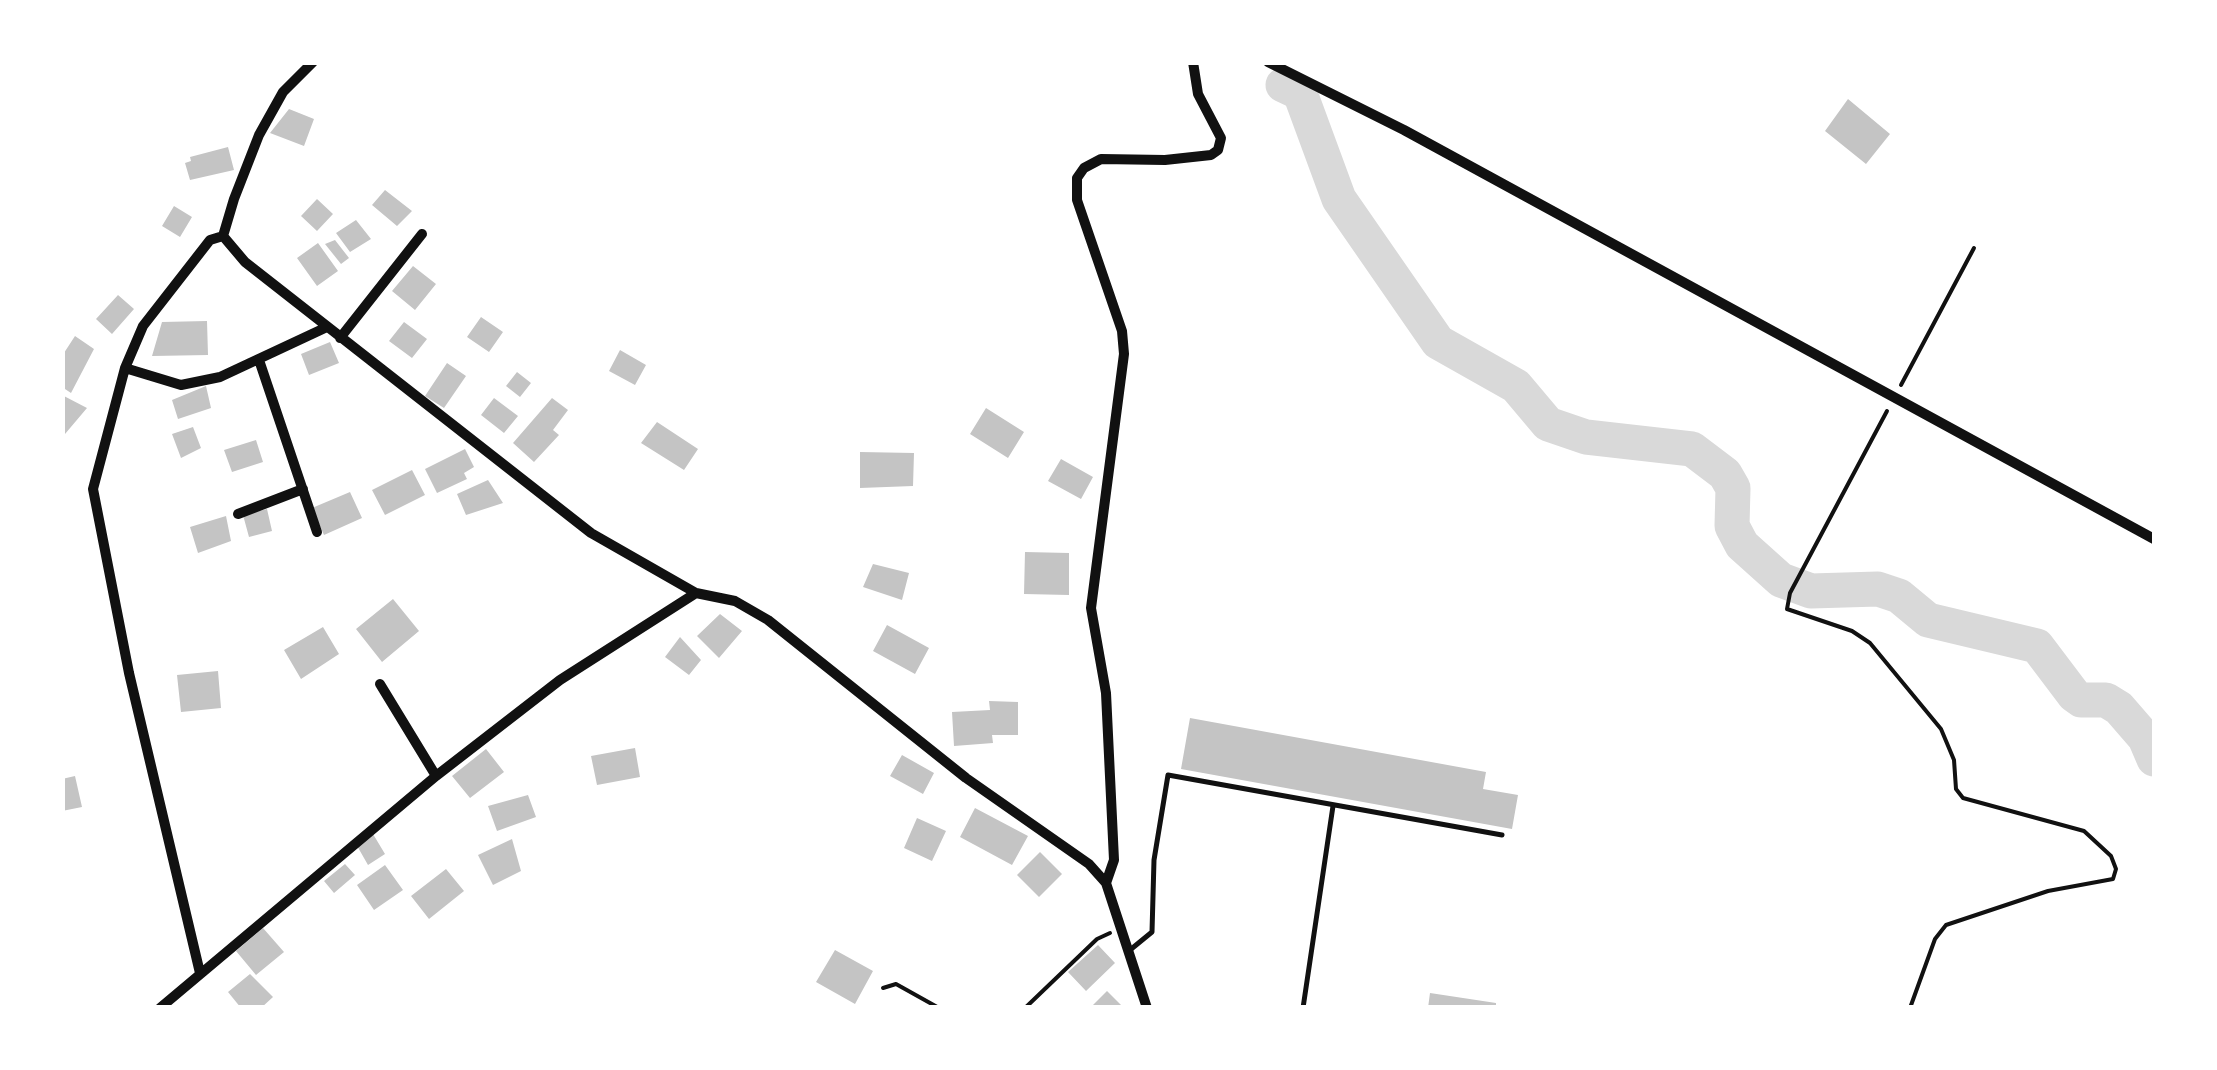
<!DOCTYPE html>
<style>
body{margin:0}
#map{position:relative;width:2217px;height:1070px;overflow:hidden;background:#fff;font-family:Cabin,sans-serif}
canvas{display:block}
.frame{position:absolute;inset:0;border:65px solid #fff;pointer-events:none}
</style>
<div id="map">
<canvas width="2217" height="1070"></canvas>
<div class="frame"></div>
</div>
<script>
const c = document.querySelector('canvas').getContext('2d');
c.lineJoin = 'round';
const toPath = rows => new Path2D(rows.map(r => 'M' + r).join(''));
function stroke(path, color, width, dash) { c.strokeStyle = color; c.lineWidth = width; c.lineCap = dash ? 'butt' : 'round'; c.setLineDash(dash || []); c.stroke(path); }
function fill(path, color) { c.fillStyle = color; c.fill(path, 'evenodd'); }
stroke(toPath([
 [1283,85,1300,93,1339,199,1438,342,1516,386,1548,424,1586,437,1692,449,1725,474,1733,488,1732,526,1742,545,1781,580,1811,591,1878,589,1899,596,1928,620,2037,646,2074,695,2081,700,2106,700,2119,708,2145,738,2154,759]
]), '#d9d9d9', 35);
fill(toPath([
 [1848,99,1890,134,1866,164,1825,131],
 [289,109,314,119,304,146,270,133],
 [228,147,234,170,190,180,185,163,191,161,190,157],
 [385,190,412,211,397,226,372,205],
 [317,199,333,214,317,231,301,216],
 [174,206,192,217,180,237,162,226],
 [356,220,371,239,350,252,336,233],
 [335,240,349,258,341,264,325,244],
 [318,243,338,271,317,286,297,258],
 [413,266,436,284,415,310,392,291],
 [118,295,134,309,112,334,96,319],
 [481,317,503,332,489,352,467,337],
 [207,321,208,355,152,356,162,322],
 [404,322,427,339,412,358,389,341],
 [75,336,94,349,71,393,62,387,62,356],
 [330,342,339,363,309,375,301,354],
 [620,350,646,365,635,385,609,371],
 [447,363,466,376,444,408,425,396],
 [517,372,531,383,520,397,506,386],
 [206,386,211,408,178,419,172,400],
 [62,395,87,408,65,434,62,433],
 [494,398,518,416,504,433,481,415],
 [552,398,568,410,553,430,559,435,534,462,513,443],
 [986,408,1024,432,1008,458,970,434],
 [657,422,698,449,684,470,641,443],
 [193,427,201,448,181,458,172,434],
 [256,440,263,462,232,472,224,450],
 [465,449,474,467,464,473,467,479,437,493,425,469],
 [860,452,914,453,913,486,860,488],
 [1061,459,1093,477,1081,499,1048,481],
 [412,470,425,495,385,515,372,490],
 [488,480,503,503,466,515,457,494],
 [350,492,362,518,324,535,312,508],
 [267,509,272,531,249,537,243,515],
 [226,516,231,541,198,553,190,527],
 [1025,552,1069,553,1069,595,1024,594],
 [873,564,909,573,902,600,863,587],
 [393,599,419,631,382,662,356,629],
 [720,614,742,631,719,658,697,636],
 [887,625,929,648,915,674,873,651],
 [323,627,339,654,301,679,284,650],
 [680,637,701,660,689,675,665,657],
 [218,671,221,708,181,712,177,675],
 [989,701,1018,702,1018,735,992,735,993,743,954,746,952,712,990,710],
 [1190,718,1486,772,1483,789,1518,795,1512,829,1181,769],
 [635,748,640,777,597,785,591,756],
 [486,749,504,772,470,798,452,776],
 [902,755,934,773,923,794,890,776],
 [75,776,82,807,62,811,62,779],
 [528,795,536,817,497,831,488,806],
 [975,808,1028,836,1012,865,960,837],
 [917,818,946,831,932,861,904,848],
 [373,834,385,854,368,865,356,844],
 [512,839,521,871,493,885,478,855],
 [1040,852,1062,874,1039,897,1017,875],
 [345,864,355,875,334,893,324,881],
 [385,865,403,890,374,910,357,885],
 [446,869,464,891,429,919,411,896],
 [263,928,284,952,256,975,236,951],
 [1098,945,1115,963,1086,991,1068,972],
 [835,950,873,971,855,1004,816,982],
 [250,974,273,997,261,1008,241,1008,228,992],
 [1107,991,1124,1008,1090,1008],
 [1430,993,1496,1003,1496,1008,1428,1008]
]), '#c4c4c4');
stroke(toPath([
 [1901,385,1974,248],
 [1887,411,1790,593,1787,609,1852,631,1870,643,1941,729,1954,760,1956,789,1963,798,2084,831,2111,856,2116,869,2113,879,2048,891,1946,925,1935,939,1910,1008],
 [883,988,896,984,939,1008],
 [1025,1008,1097,939,1110,933]
]), '#111', 4);
stroke(toPath([
 [1130,950,1152,932,1154,860,1168,775,1502,835],
 [1303,1008,1333,806]
]), '#111', 5);
stroke(toPath([
 [313,62,283,92,259,135,234,199,223,236,245,262,591,533,696,593,735,601,768,620,966,778,1089,864,1106,883,1147,1008],
 [1268,62,1404,130,2154,539],
 [340,338,422,234],
 [259,360,317,532],
 [125,368,181,385,220,377,327,327],
 [238,514,303,489],
 [380,684,436,776],
 [1106,883,1114,860,1106,693,1091,608,1124,354,1122,331,1077,200,1077,178,1084,168,1101,159,1165,160,1211,155,1218,150,1221,138,1198,94,1193,62],
 [200,973,129,673,93,489,125,368,143,326,210,240,223,236],
 [160,1008,436,776,560,680,696,593]
]), '#111', 10);
</script>
